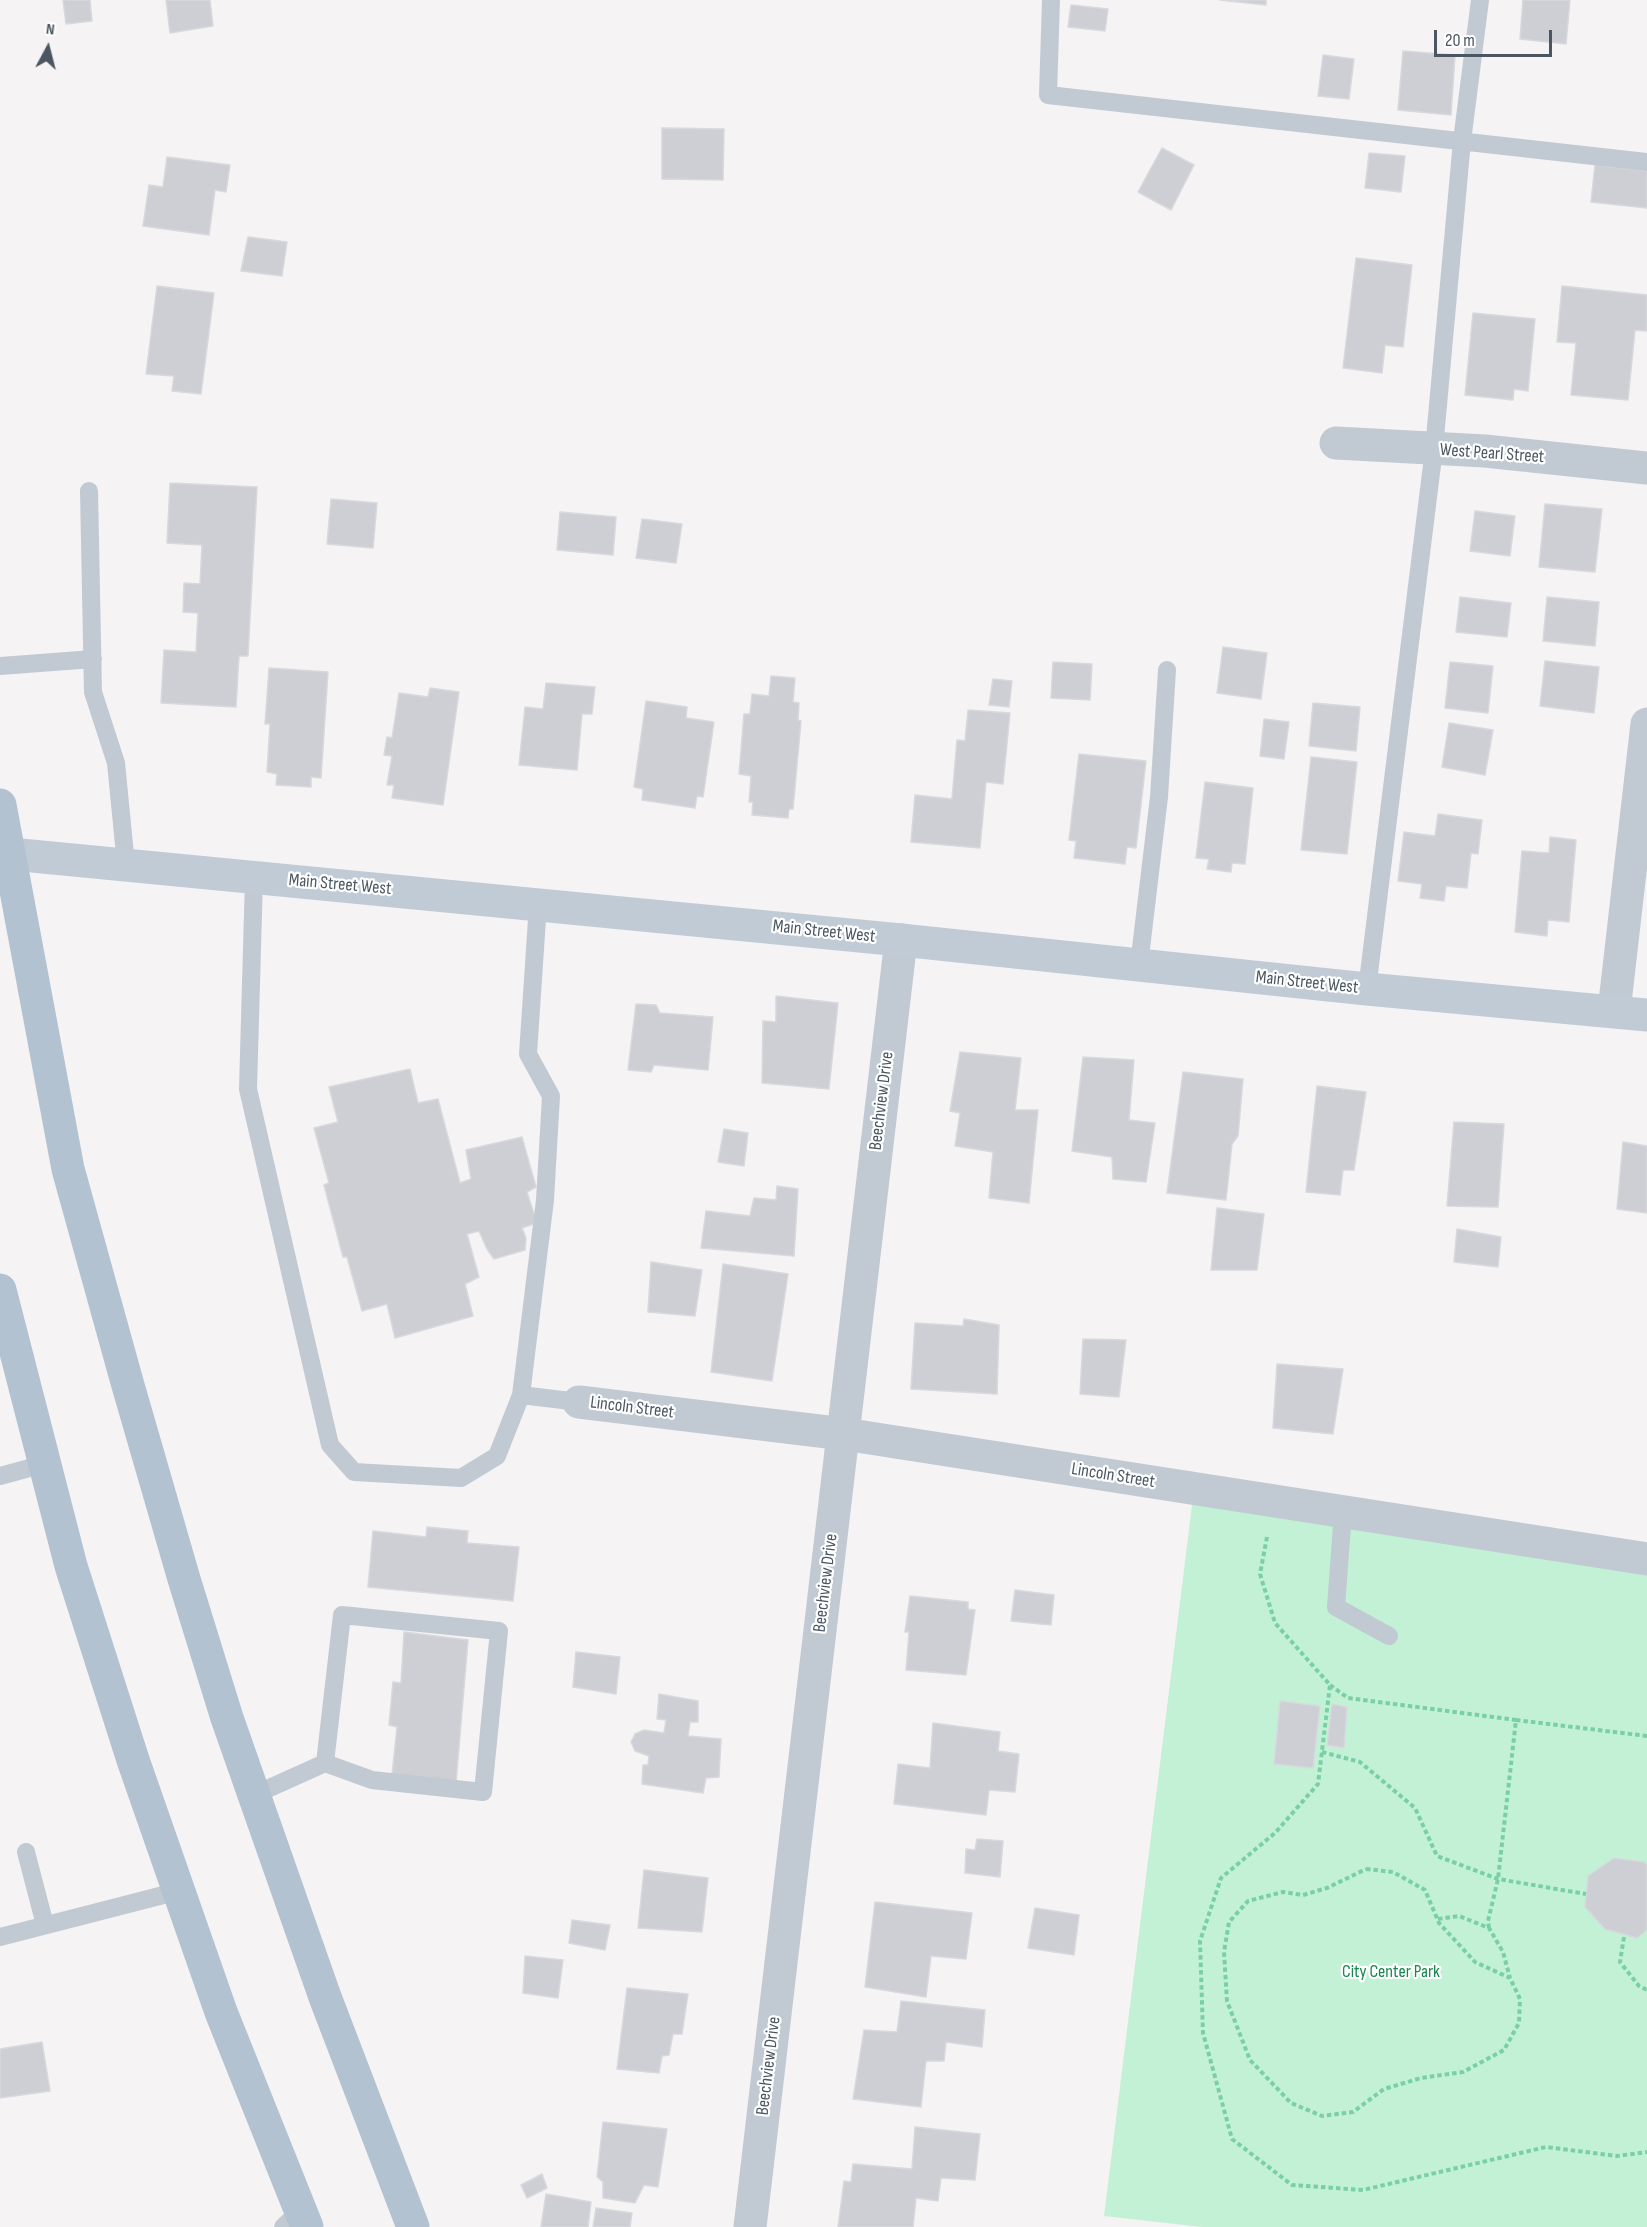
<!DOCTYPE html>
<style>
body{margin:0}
#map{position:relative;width:1647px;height:2227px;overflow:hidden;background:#f5f3f3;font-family:"Sofia Sans Condensed",sans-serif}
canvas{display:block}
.north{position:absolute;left:18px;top:18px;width:60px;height:60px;-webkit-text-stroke:4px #fff;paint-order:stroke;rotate:7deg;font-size:16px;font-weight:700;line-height:24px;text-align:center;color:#4a5661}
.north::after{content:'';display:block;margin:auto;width:21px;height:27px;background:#4a5661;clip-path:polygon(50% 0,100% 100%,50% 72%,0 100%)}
.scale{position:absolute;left:1434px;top:30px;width:118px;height:27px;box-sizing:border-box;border:3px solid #4a5661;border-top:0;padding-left:8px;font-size:18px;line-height:21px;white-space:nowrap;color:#4a5661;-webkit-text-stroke:4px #fff;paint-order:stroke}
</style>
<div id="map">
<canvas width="1647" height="2227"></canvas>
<div class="north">N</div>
<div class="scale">20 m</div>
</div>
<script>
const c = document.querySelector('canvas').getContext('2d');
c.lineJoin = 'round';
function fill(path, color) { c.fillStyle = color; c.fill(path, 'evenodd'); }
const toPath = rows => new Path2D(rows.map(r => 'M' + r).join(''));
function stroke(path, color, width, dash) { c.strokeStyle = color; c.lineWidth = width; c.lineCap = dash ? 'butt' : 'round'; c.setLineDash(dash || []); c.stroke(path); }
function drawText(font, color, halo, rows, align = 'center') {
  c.font = font + ' "Sofia Sans Condensed",sans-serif'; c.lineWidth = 4.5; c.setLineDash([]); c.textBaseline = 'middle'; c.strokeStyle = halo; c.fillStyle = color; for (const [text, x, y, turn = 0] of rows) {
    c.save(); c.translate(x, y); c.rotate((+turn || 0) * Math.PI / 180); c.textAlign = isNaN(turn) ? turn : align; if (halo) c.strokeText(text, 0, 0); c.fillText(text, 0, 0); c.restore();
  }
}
fill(toPath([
 [1194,1489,1647,1568,1647,2227,1202,2227,1104,2216]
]), '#c3f1d5');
const building = toPath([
 [63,0,90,0,92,21,66,24,63,0],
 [166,0,210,0,213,26,170,33,166,0],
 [1220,0,1266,0,1266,5,1220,0],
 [1523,0,1570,0,1566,44,1520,39,1523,0],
 [1071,5,1108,9,1105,31,1068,27,1071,5],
 [1403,51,1455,55,1451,115,1398,110,1403,51],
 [1323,55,1354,59,1349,99,1318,96,1323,55],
 [662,128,724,129,723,180,662,179,662,128],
 [1162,148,1194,165,1171,210,1138,192,1162,148],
 [1369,153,1405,156,1401,192,1365,188,1369,153],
 [167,157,230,165,226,192,215,190,209,235,143,226,149,185,163,187,167,157],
 [1595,165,1647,171,1647,208,1591,202,1595,165],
 [248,237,287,242,282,276,241,271,248,237],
 [1356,258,1412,265,1403,347,1385,345,1382,373,1343,368,1356,258],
 [157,286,214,293,201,394,172,391,174,376,146,374,157,286],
 [1562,286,1647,295,1647,331,1635,330,1628,400,1571,395,1576,343,1557,342,1562,286],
 [1473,313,1535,319,1528,391,1514,389,1513,400,1465,395,1473,313],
 [170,483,257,487,248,656,239,656,236,707,161,703,164,650,196,652,198,613,183,612,184,583,200,584,202,545,167,543,170,483],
 [331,499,377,503,373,548,327,544,331,499],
 [1545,504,1602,509,1595,572,1539,567,1545,504],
 [1475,511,1515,516,1510,556,1470,551,1475,511],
 [560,512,616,517,613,555,557,550,560,512],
 [642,519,682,524,676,563,636,558,642,519],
 [1460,597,1511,603,1507,637,1456,632,1460,597],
 [1547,597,1599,602,1595,646,1543,641,1547,597],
 [1223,647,1267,653,1261,699,1217,693,1223,647],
 [1545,661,1599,667,1594,713,1540,706,1545,661],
 [1053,662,1092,664,1090,700,1051,698,1053,662],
 [1450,662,1493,666,1488,713,1445,708,1450,662],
 [269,668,328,672,321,778,311,777,311,787,276,785,277,774,267,772,270,724,265,724,269,668],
 [771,676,795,678,793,702,799,703,798,720,801,721,793,809,789,809,788,818,752,815,753,802,749,802,751,776,739,774,744,714,750,714,752,694,769,696,771,676],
 [993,679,1012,681,1009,707,989,705,993,679],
 [546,683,595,687,592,714,582,714,577,770,519,765,525,707,543,709,546,683],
 [430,688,459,692,443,805,392,798,394,785,387,785,392,756,384,755,387,737,392,738,399,693,428,697,430,688],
 [646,701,687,707,686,718,714,722,703,797,697,796,695,808,642,800,643,789,634,787,646,701],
 [1313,703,1360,707,1356,751,1309,746,1313,703],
 [968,710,1010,713,1003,784,986,782,980,848,911,842,915,795,952,799,957,740,965,741,968,710],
 [1264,719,1289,722,1284,759,1260,756,1264,719],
 [1449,723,1493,730,1485,775,1442,767,1449,723],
 [1079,754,1146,761,1136,848,1127,847,1125,864,1074,858,1076,841,1069,840,1079,754],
 [1311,757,1357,762,1347,854,1301,850,1311,757],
 [1205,782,1253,788,1245,864,1232,863,1231,872,1207,869,1209,859,1196,858,1205,782],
 [1438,814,1482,820,1478,854,1471,853,1467,888,1446,886,1444,901,1420,898,1422,884,1398,881,1404,832,1435,836,1438,814],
 [1550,837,1576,840,1569,922,1548,920,1547,936,1515,932,1522,851,1549,853,1550,837],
 [776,996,838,1003,829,1089,762,1083,763,1021,776,1022,776,996],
 [636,1004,656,1005,660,1013,713,1017,708,1070,654,1065,651,1072,628,1070,636,1004],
 [960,1052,1021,1058,1015,1110,1038,1110,1029,1203,989,1198,993,1152,955,1146,960,1113,950,1111,960,1052],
 [1083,1057,1134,1060,1129,1120,1155,1123,1146,1182,1113,1179,1112,1157,1072,1151,1083,1057],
 [410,1069,418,1103,438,1099,460,1183,471,1179,466,1150,522,1137,536,1187,527,1192,537,1223,522,1228,526,1238,525,1250,494,1259,487,1249,479,1231,467,1234,479,1277,465,1284,473,1316,395,1338,387,1304,362,1311,347,1257,343,1257,324,1185,329,1183,314,1128,338,1122,329,1087,410,1069],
 [1183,1072,1243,1079,1238,1136,1232,1144,1226,1200,1167,1193,1183,1072],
 [1317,1086,1366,1092,1354,1170,1343,1170,1340,1195,1306,1192,1317,1086],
 [1454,1122,1504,1124,1498,1207,1447,1206,1454,1122],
 [724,1129,748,1133,744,1166,718,1162,724,1129],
 [1623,1142,1647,1146,1647,1213,1617,1209,1623,1142],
 [777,1186,798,1189,794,1256,701,1248,706,1211,750,1216,754,1198,776,1200,777,1186],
 [1217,1208,1264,1214,1257,1270,1211,1270,1217,1208],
 [1457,1229,1501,1237,1498,1267,1454,1262,1457,1229],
 [651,1262,702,1270,695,1316,648,1312,651,1262],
 [723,1264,788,1274,772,1381,711,1372,723,1264],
 [964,1319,999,1325,997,1394,911,1389,915,1323,963,1326,964,1319],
 [1083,1339,1126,1340,1119,1397,1080,1394,1083,1339],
 [1277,1364,1343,1369,1333,1434,1273,1428,1277,1364],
 [427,1527,468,1531,467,1543,519,1547,513,1601,368,1587,373,1531,426,1537,427,1527],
 [1015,1590,1054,1595,1051,1625,1011,1621,1015,1590],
 [910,1596,968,1602,968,1609,975,1610,966,1675,906,1670,909,1632,905,1632,910,1596],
 [404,1632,468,1640,456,1783,392,1775,397,1727,389,1725,393,1682,401,1683,404,1632],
 [576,1652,620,1657,616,1694,573,1687,576,1652],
 [659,1694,698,1701,698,1722,690,1722,688,1736,721,1739,719,1777,706,1778,703,1793,642,1784,643,1765,648,1765,649,1756,635,1751,631,1742,635,1734,644,1730,664,1733,666,1720,657,1719,659,1694],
 [1280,1701,1320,1706,1313,1768,1274,1764,1280,1701],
 [1332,1704,1347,1707,1344,1748,1327,1745,1332,1704],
 [933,1723,1000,1732,998,1751,1019,1754,1015,1792,989,1790,986,1815,894,1804,898,1764,930,1768,933,1723],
 [977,1839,1003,1841,1000,1877,965,1873,966,1849,975,1850,977,1839],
 [1614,1858,1644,1862,1647,1865,1647,1930,1637,1938,1605,1929,1585,1907,1588,1876,1614,1858],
 [644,1870,708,1878,702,1932,638,1928,644,1870],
 [875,1902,972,1913,966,1959,931,1956,926,1997,865,1987,875,1902],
 [1035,1908,1079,1915,1074,1955,1028,1948,1035,1908],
 [572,1920,610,1925,605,1950,569,1943,572,1920],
 [525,1956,563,1960,558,1998,523,1993,525,1956],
 [627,1988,688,1994,682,2034,673,2034,669,2055,662,2056,659,2073,617,2069,627,1988],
 [901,2001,985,2010,982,2047,946,2042,944,2061,926,2061,921,2107,853,2099,864,2030,897,2032,901,2001],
 [42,2042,50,2091,0,2098,0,2049,42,2042],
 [603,2122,667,2129,658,2187,644,2185,635,2203,603,2198,603,2182,597,2177,603,2122],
 [915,2127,980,2134,975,2180,941,2178,938,2201,916,2198,913,2227,838,2227,844,2181,851,2182,853,2164,912,2169,915,2127],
 [542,2174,547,2188,527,2198,521,2185,542,2174],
 [546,2194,591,2202,588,2227,541,2227,546,2194],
 [596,2208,632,2213,630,2227,593,2227,596,2208]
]);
fill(building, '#cdcfd5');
stroke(building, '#d7d9de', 1.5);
stroke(toPath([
 [1267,1537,1260,1574,1275,1623,1330,1685,1318,1784,1275,1833,1221,1878,1200,1941,1203,2033,1232,2139,1292,2185,1363,2190,1546,2147,1617,2156,1647,2152],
 [1330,1685,1348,1698,1516,1720,1498,1879,1488,1921,1489,1928],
 [1516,1720,1647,1736],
 [1322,1752,1360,1762,1415,1808,1437,1856,1498,1879,1586,1894],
 [1366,1869,1393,1872,1425,1890,1439,1923,1475,1962,1510,1978,1520,1999,1519,2023,1504,2050,1463,2072,1421,2078,1384,2089,1353,2112,1322,2116,1291,2103,1250,2060,1227,2001,1224,1952,1229,1922,1248,1901,1283,1892,1303,1895,1327,1888,1366,1869],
 [1438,1919,1459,1916,1489,1928,1503,1952,1510,1978],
 [1624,1937,1620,1962,1639,1986,1647,1990]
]), '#7ad0a6', 4, [4.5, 3]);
stroke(toPath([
 [1051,0,1048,95,1647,162],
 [89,491,93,692,116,763,126,865],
 [0,666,93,659],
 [254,878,248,1089,330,1445,354,1472,461,1478,497,1456,521,1395,545,1200,551,1096,528,1054,538,904],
 [1139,965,1159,797,1167,670],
 [1367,989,1434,449,1462,141,1480,0],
 [521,1395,579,1402],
 [0,1476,44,1464],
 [1343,1512,1336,1607,1389,1636],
 [254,1795,325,1763,342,1615,499,1631,483,1792,372,1780,325,1763],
 [26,1852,45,1925],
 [0,1937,179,1891],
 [283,2227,300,2211]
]), '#c1cad2', 18);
stroke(toPath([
 [1336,443,1485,451,1647,468],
 [1614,1011,1647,724],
 [579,1402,844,1434,1647,1559],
 [750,2227,901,940]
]), '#c1cad2', 33);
stroke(toPath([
 [0,853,901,940,1367,989,1647,1015]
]), '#c1cbd6', 33);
stroke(toPath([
 [0,805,68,1169,127,1382,184,1579,227,1718,325,1997,413,2227],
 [0,1290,71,1566,133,1760,221,2012,307,2227]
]), '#b3c2d1', 33);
drawText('18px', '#4a5661', '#fff', [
 ["West Pearl Street",1492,454,4],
 ["Main Street West",340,885,5],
 ["Main Street West",824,932,6],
 ["Main Street West",1307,983,6],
 ["Beechview Drive",882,1101,-83],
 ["Lincoln Street",632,1408,7],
 ["Lincoln Street",1113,1476,9],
 ["Beechview Drive",826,1583,-83],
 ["Beechview Drive",769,2066,-83]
]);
drawText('18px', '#17864f', '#fff', [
 ["City Center Park",1391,1972]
]);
</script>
